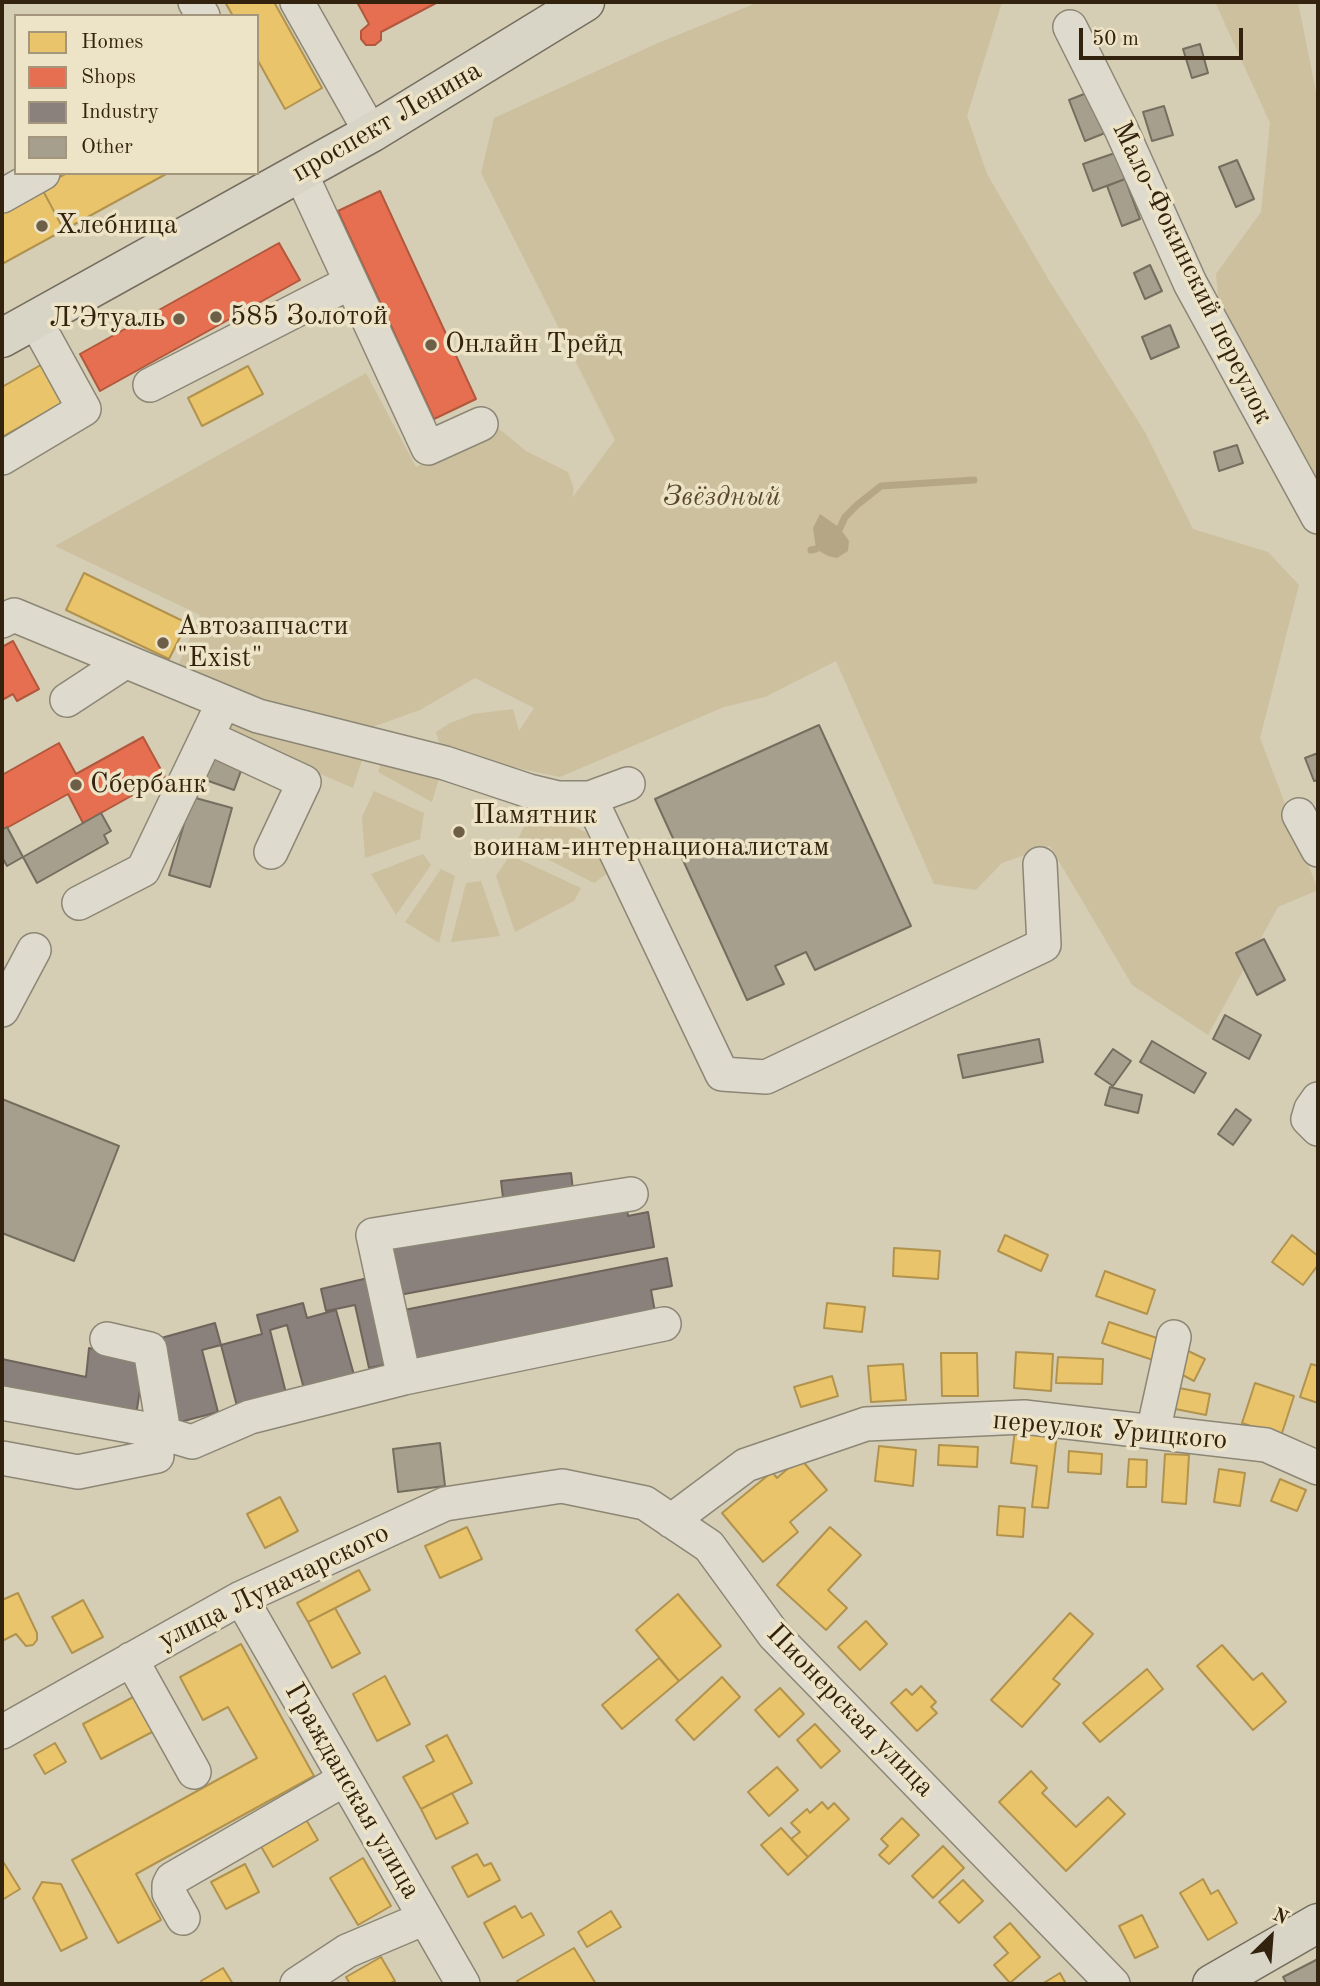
<!DOCTYPE html>
<meta charset="utf-8">
<style>
body{margin:0}
#map{position:relative;width:1320px;height:1986px;overflow:hidden;background:#d5cdb4;font-family:"Old Standard TT",serif}
canvas{display:block}
.frame{position:absolute;inset:0;border:4px solid #33220d;pointer-events:none}
.legend{position:absolute;left:14px;top:14px;width:245px;height:161px;box-sizing:border-box;background:#ede3c6;border:2px solid #a3967c;margin:0;padding:9px 12px;list-style:none;font-size:21px;color:#33220d}
.legend li{display:flex;align-items:center;gap:14px;height:35px}
.legend b{width:35px;border:2px solid #a3967c}
.north{position:absolute;left:1236px;top:1902px;width:70px;height:70px;-webkit-text-stroke:5px #ede3c6;paint-order:stroke;rotate:25deg;font-size:19px;font-weight:700;line-height:28px;text-align:center;color:#33220d}
.north::after{content:'';display:block;margin:auto;width:24px;height:32px;background:#33220d;clip-path:polygon(50% 0,100% 100%,50% 72%,0 100%)}
.scale{position:absolute;left:1079px;top:28px;width:164px;height:32px;box-sizing:border-box;border:4px solid #33220d;border-top:0;padding-left:9px;font-size:21px;line-height:24px;white-space:nowrap;color:#33220d;-webkit-text-stroke:5px #ede3c6;paint-order:stroke}
</style>
<div id="map">
<canvas width="1320" height="1986"></canvas>
<div class="frame"></div>
<ul class="legend">
<li><b style="height:19px;background:#e9c46a"></b>Homes</li>
<li><b style="height:19px;background:#e76f51"></b>Shops</li>
<li><b style="height:19px;background:#8a817c"></b>Industry</li>
<li><b style="height:19px;background:#a69f8d"></b>Other</li>
</ul>
<div class="north">N</div>
<div class="scale">50 m</div>
</div>
<script>
const c = document.querySelector('canvas').getContext('2d');
c.lineJoin = 'round';
function fill(path, color) { c.fillStyle = color; c.fill(path, 'evenodd'); }
const toPath = rows => new Path2D(rows.map(r => 'M' + r).join(''));
function stroke(path, color, width, dash) { c.strokeStyle = color; c.lineWidth = width; c.lineCap = dash ? 'butt' : 'round'; c.setLineDash(dash || []); c.stroke(path); }
function drawText(font, color, halo, rows, align = 'center') {
  c.font = font + ' "Old Standard TT",serif'; c.lineWidth = 7; c.setLineDash([]); c.textBaseline = 'middle'; c.strokeStyle = halo; c.fillStyle = color; for (const [text, x, y, turn = 0] of rows) {
    c.save(); c.translate(x, y); c.rotate((+turn || 0) * Math.PI / 180); c.textAlign = isNaN(turn) ? turn : align; if (halo) c.strokeText(text, 0, 0); c.fillText(text, 0, 0); c.restore();
  }
}
fill(toPath([
 [759,2,1002,2,967,116,987,174,1050,282,1145,432,1193,529,1268,552,1299,585,1260,738,1318,890,1278,907,1208,1035,1132,985,1050,846,1002,863,976,890,934,884,836,661,765,697,724,707,560,777,512,767,479,769,441,749,436,732,450,723,473,714,513,709,519,731,534,708,475,678,420,710,364,730,174,675,200,615,55,546,366,373,416,467,498,428,526,451,568,472,574,489,572,498,615,440,481,173,494,118,658,43],
 [1215,2,1298,2,1318,102,1318,490,1221,327,1216,274,1261,212,1270,123],
 [236,718,365,751,353,788,225,733],
 [382,760,440,775,432,802,378,772],
 [374,791,424,813,420,839,365,858,362,817],
 [533,808,594,836,609,872,594,883,516,843],
 [423,854,431,865,396,915,371,874],
 [510,855,581,888,574,901,515,932,496,876],
 [441,869,455,876,439,943,405,922],
 [481,881,500,936,451,942,466,883]
]), '#ccc09f');
fill(toPath([
 [820,514,840,528,849,541,848,551,837,558,828,556,816,549,813,528]
]), '#b5a786');
const homes = toPath([
 [225,2,274,2,322,88,285,109,257,59,257,16,233,16,225,2],
 [67,173,168,173,64,230,41,187,67,173],
 [41,187,64,230,2,264,2,209,41,187],
 [46,362,67,400,2,437,2,387,46,362],
 [248,366,263,394,202,426,188,398,248,366],
 [84,573,187,623,169,659,66,610,84,573],
 [1005,1235,1048,1255,1041,1271,998,1251,1005,1235],
 [1292,1235,1318,1256,1318,1265,1303,1285,1272,1262,1292,1235],
 [894,1248,940,1251,938,1279,893,1276,894,1248],
 [1105,1271,1155,1290,1147,1314,1096,1296,1105,1271],
 [827,1303,865,1307,862,1332,824,1328,827,1303],
 [1109,1322,1160,1339,1153,1360,1102,1343,1109,1322],
 [1186,1350,1205,1359,1194,1381,1175,1371,1186,1350],
 [1016,1352,1053,1354,1051,1391,1014,1388,1016,1352],
 [941,1353,977,1353,978,1396,942,1396,941,1353],
 [1058,1357,1103,1359,1102,1384,1056,1383,1058,1357],
 [903,1364,906,1400,871,1402,868,1366,903,1364],
 [1311,1364,1318,1366,1318,1403,1300,1397,1311,1364],
 [832,1376,838,1396,801,1407,794,1387,832,1376],
 [1255,1383,1294,1396,1281,1436,1242,1423,1255,1383],
 [1174,1387,1210,1394,1206,1415,1170,1408,1174,1387],
 [1015,1430,1057,1434,1048,1508,1032,1507,1037,1466,1011,1463,1015,1430],
 [939,1445,978,1447,977,1467,938,1465,939,1445],
 [879,1446,916,1450,913,1486,875,1481,879,1446],
 [1069,1451,1102,1454,1101,1474,1068,1472,1069,1451],
 [1165,1454,1189,1455,1186,1504,1162,1502,1165,1454],
 [800,1458,827,1490,790,1522,798,1532,763,1562,722,1513,772,1472,777,1478,800,1458],
 [1129,1459,1147,1460,1146,1487,1127,1487,1129,1459],
 [1219,1469,1245,1473,1240,1506,1214,1502,1219,1469],
 [1280,1479,1306,1490,1297,1511,1271,1501,1280,1479],
 [280,1497,298,1531,265,1548,247,1514,280,1497],
 [999,1506,1025,1508,1023,1537,997,1535,999,1506],
 [467,1527,482,1559,440,1578,425,1546,467,1527],
 [830,1527,861,1555,828,1590,847,1608,826,1630,777,1585,830,1527],
 [359,1570,370,1590,308,1622,297,1603,359,1570],
 [18,1593,37,1633,37,1640,33,1645,26,1646,16,1634,2,1641,2,1600,18,1593],
 [678,1594,721,1646,679,1681,636,1630,678,1594],
 [83,1600,103,1637,72,1653,52,1617,83,1600],
 [335,1608,360,1653,332,1668,308,1622,335,1608],
 [1070,1613,1093,1634,1053,1679,1060,1684,1022,1727,991,1700,1070,1613],
 [866,1621,887,1644,860,1670,838,1647,866,1621],
 [241,1644,314,1776,136,1874,161,1920,118,1943,72,1860,257,1758,228,1707,203,1720,180,1677,241,1644],
 [1222,1645,1253,1680,1262,1673,1286,1702,1253,1730,1197,1666,1222,1645],
 [659,1658,679,1681,622,1729,602,1705,659,1658],
 [1147,1669,1163,1689,1100,1742,1083,1723,1147,1669],
 [385,1676,410,1724,377,1741,353,1694,385,1676],
 [722,1677,740,1697,694,1740,676,1720,722,1677],
 [921,1686,936,1702,931,1707,937,1713,917,1731,891,1703,906,1689,912,1695,921,1686],
 [780,1688,804,1714,779,1737,755,1710,780,1688],
 [135,1696,154,1731,101,1759,83,1724,135,1696],
 [815,1724,840,1751,821,1768,797,1740,815,1724],
 [447,1735,472,1783,421,1809,403,1777,434,1761,426,1746,447,1735],
 [55,1743,66,1762,45,1774,34,1755,55,1743],
 [777,1767,798,1790,769,1816,748,1792,777,1767],
 [1031,1771,1047,1788,1042,1793,1076,1827,1108,1797,1125,1814,1066,1871,999,1802,1031,1771],
 [452,1793,468,1823,436,1839,421,1809,452,1793],
 [822,1802,828,1809,834,1803,849,1819,808,1857,791,1839,800,1832,791,1823,807,1809,810,1813,822,1802],
 [304,1816,318,1840,273,1867,259,1843,304,1816],
 [902,1818,919,1835,889,1864,879,1855,888,1846,881,1839,902,1818],
 [781,1828,808,1857,788,1875,761,1845,781,1828],
 [943,1846,964,1868,933,1898,912,1876,943,1846],
 [477,1854,484,1866,491,1863,500,1880,468,1897,452,1867,477,1854],
 [363,1858,391,1906,358,1925,330,1878,363,1858],
 [2,1860,20,1889,2,1900,2,1860],
 [245,1864,259,1892,226,1909,211,1882,245,1864],
 [1203,1879,1211,1894,1218,1890,1237,1923,1208,1940,1180,1893,1203,1879],
 [963,1880,983,1901,959,1923,939,1902,963,1880],
 [42,1882,61,1884,87,1938,61,1951,33,1898,42,1882],
 [515,1906,522,1918,531,1913,544,1935,503,1958,484,1923,515,1906],
 [611,1911,621,1927,587,1947,578,1932,611,1911],
 [1142,1915,1158,1947,1135,1958,1119,1926,1142,1915],
 [1010,1923,1040,1957,1010,1983,994,1965,1008,1953,994,1937,1010,1923],
 [574,1948,596,1984,520,1984,517,1981,574,1948],
 [381,1957,395,1981,389,1984,350,1984,346,1977,381,1957],
 [223,1968,233,1984,203,1984,201,1981,223,1968],
 [1060,1973,1066,1984,1042,1984,1060,1973]
]);
fill(homes, '#e9c46a');
stroke(homes, '#b2934e', 2);
const shops = toPath([
 [357,2,438,2,381,32,381,40,375,45,366,45,361,39,361,31,369,24,357,2],
 [380,191,476,399,434,419,338,211,380,191],
 [279,243,300,280,100,391,80,354,279,243],
 [13,641,39,689,17,701,13,694,2,700,2,647,13,641],
 [143,737,165,777,83,823,68,794,3,830,2,775,59,743,76,774,143,737]
]);
fill(shops, '#e76f51');
stroke(shops, '#b1583d', 2);
const industry = toPath([
 [571,1173,574,1198,504,1206,501,1181,571,1173],
 [625,1200,628,1216,648,1212,654,1247,394,1296,384,1245,625,1200],
 [667,1258,672,1286,651,1290,655,1312,414,1360,404,1310,667,1258],
 [368,1278,388,1364,369,1368,355,1305,326,1311,321,1289,368,1278],
 [303,1303,307,1318,336,1310,354,1375,304,1389,287,1325,270,1330,287,1397,238,1410,221,1345,262,1334,257,1315,303,1303],
 [215,1323,221,1345,202,1350,218,1412,176,1423,154,1340,215,1323],
 [89,1348,144,1361,136,1416,2,1387,2,1359,86,1377,89,1348]
]);
fill(industry, '#8a817c');
stroke(industry, '#70645b', 2);
stroke(toPath([
 [840,528,845,517,857,505,881,486,974,480],
 [811,550,816,549]
]), '#b5a786', 7);
const building = toPath([
 [1200,44,1208,73,1192,78,1183,49,1200,44],
 [1089,92,1105,133,1085,141,1069,100,1089,92],
 [1164,106,1173,135,1152,141,1143,112,1164,106],
 [1115,153,1125,179,1093,191,1083,164,1115,153],
 [1237,160,1254,199,1236,207,1219,167,1237,160],
 [1125,179,1140,219,1122,226,1107,186,1125,179],
 [1150,265,1162,291,1145,299,1134,273,1150,265],
 [1170,325,1179,347,1151,359,1142,337,1170,325],
 [1237,445,1243,463,1219,471,1214,452,1237,445],
 [819,725,911,926,815,970,806,952,775,966,784,984,747,1000,655,799,819,725],
 [1318,753,1318,780,1314,781,1305,758,1318,753],
 [207,756,242,768,234,790,200,778,207,756],
 [192,797,232,808,210,887,169,875,192,797],
 [101,813,111,831,104,835,108,843,37,883,23,857,101,813],
 [7,827,23,857,7,866,2,857,2,830,7,827],
 [1264,939,1285,980,1257,995,1236,953,1264,939],
 [1225,1015,1261,1035,1249,1059,1213,1039,1225,1015],
 [1039,1039,1043,1062,963,1078,958,1055,1039,1039],
 [1152,1041,1206,1073,1194,1093,1140,1062,1152,1041],
 [1113,1049,1131,1061,1113,1086,1095,1074,1113,1049],
 [1110,1087,1142,1095,1138,1113,1105,1105,1110,1087],
 [2,1099,119,1146,74,1261,2,1233,2,1099],
 [1236,1109,1251,1120,1233,1145,1218,1134,1236,1109],
 [440,1443,445,1486,398,1492,393,1449,440,1443],
 [1318,1959,1318,1984,1287,1984,1283,1977,1318,1959]
]);
fill(building, '#a69f8d');
stroke(building, '#756e5f', 2);
const minor = toPath([
 [195,2,203,16],
 [297,2,371,133],
 [1070,27,1121,129,1190,283,1318,517],
 [300,172,428,448,481,424],
 [2,196,43,173],
 [150,385,351,282],
 [2,458,84,409,35,320],
 [2,621,14,615,258,716,445,763,529,791,558,798,590,798,628,784],
 [67,700,125,662],
 [207,737,304,782,271,852],
 [590,798,722,1074,766,1077,1044,945,1040,864],
 [1299,815,1318,850],
 [79,903,143,870,223,703],
 [2,1010,34,950],
 [1318,1099,1311,1109,1308,1119,1318,1129],
 [404,1378,373,1235,631,1194],
 [2,1403,152,1430,162,1421,150,1349,107,1339],
 [1153,1432,1174,1337],
 [2,1458,78,1472,157,1456,152,1430,192,1442,250,1417,404,1378,664,1324],
 [671,1521,746,1465,866,1424,1024,1417,1266,1445,1318,1468],
 [241,1598,463,1984],
 [131,1659,194,1772],
 [2,1732,241,1598,445,1504,562,1486,645,1503,709,1546,774,1635,1113,1984],
 [183,1918,169,1893,169,1885,172,1879,345,1779],
 [297,1984,347,1951,425,1918]
]);
const major = toPath([
 [2,338,371,133,585,2],
 [1212,1984,1318,1923]
]);
stroke(minor, '#8c8675', 36);
stroke(major, '#756e5f', 41);
stroke(minor, '#dedbce', 33);
stroke(major, '#d9d5c6', 38);
for (const [x, y, r, color] of [
 [42,226,7,"#6c5e47"],
 [216,317,7,"#6c5e47"],
 [179,319,7,"#6c5e47"],
 [431,345,7,"#6c5e47"],
 [163,643,7,"#6c5e47"],
 [76,785,7,"#6c5e47"],
 [459,832,7,"#6c5e47"]
]) { const dot = new Path2D(); dot.arc(x, y, r, 0, 2 * Math.PI); c.fillStyle = color; c.fill(dot); stroke(dot, '#ede3c6', 2.5); }
drawText('28px', '#33220d', '#ede3c6', [
 ["проспект Ленина",387,122,-30],
 ["Мало-Фокинский переулок",1192,273,64],
 ["переулок Урицкого",1110,1431,5],
 ["улица Луначарского",274,1587,-26],
 ["Пионерская улица",850,1711,46],
 ["Гражданская улица",352,1791,60]
]);
drawText('28px', '#33220d', '#ede3c6', [
 ["Хлебница",56,226],
 ["585 Золотой",230,317],
 ["Л’Этуаль",165,319,"right"],
 ["Онлайн Трейд",445,345],
 ["Автозапчасти",177,627],
 ["\"Exist\"",177,659],
 ["Сбербанк",90,785],
 ["Памятник",473,816],
 ["воинам-интернационалистам",473,848]
], 'left');
drawText('italic 28px', '#58472d', '#ede3c6', [
 ["Звёздный",722,498]
]);
</script>
